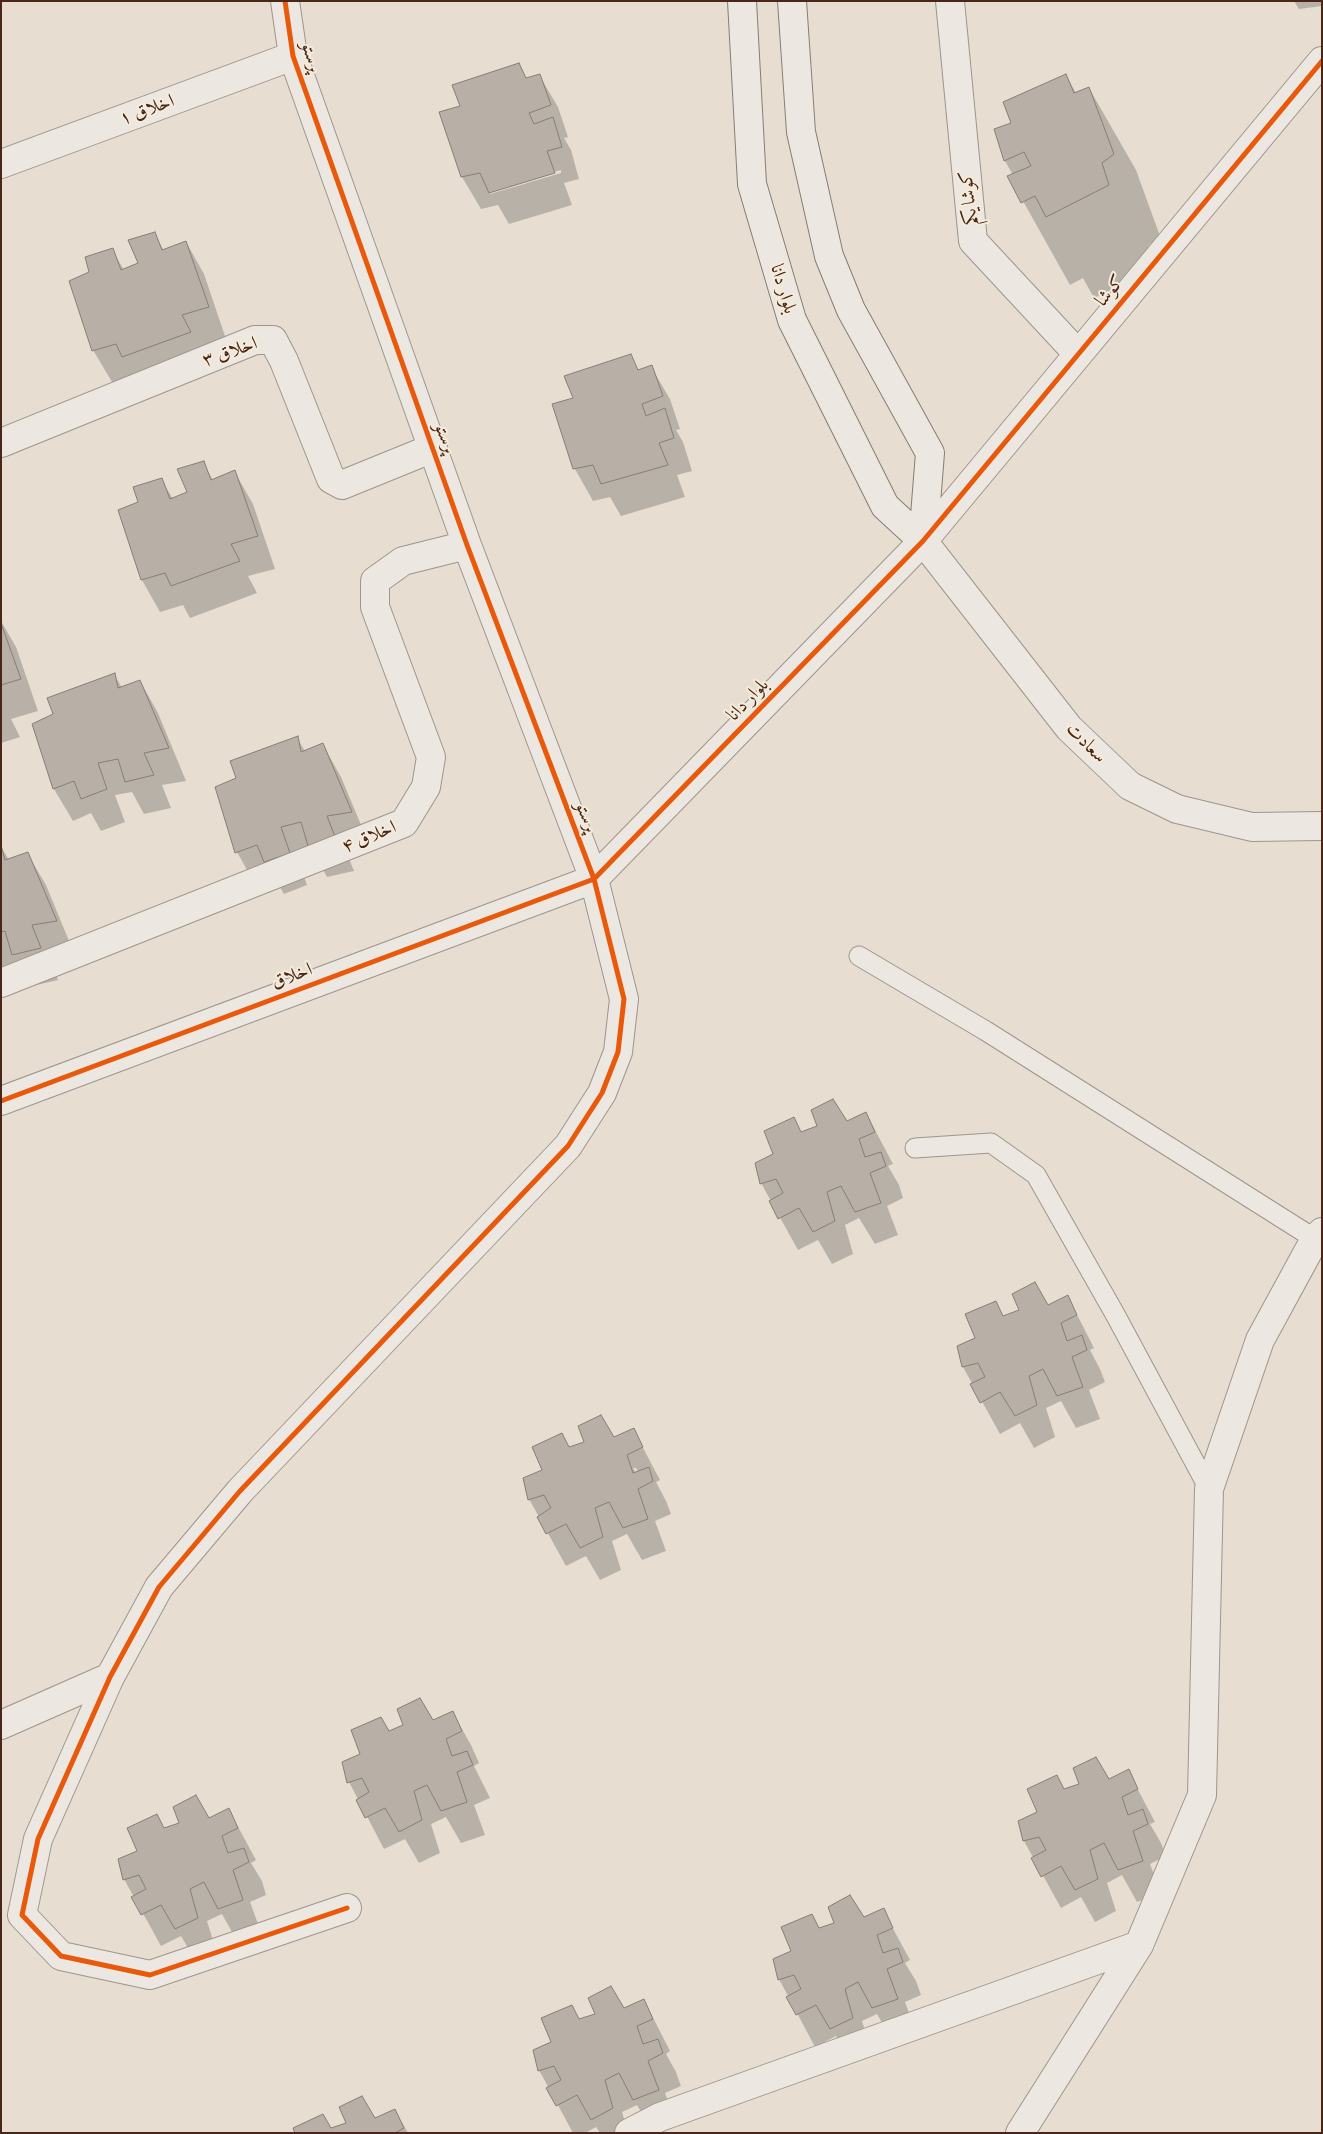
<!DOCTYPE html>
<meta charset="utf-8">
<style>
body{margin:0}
#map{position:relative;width:1323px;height:2134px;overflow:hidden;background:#e7ded1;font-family:"EB Garamond",serif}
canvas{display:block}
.frame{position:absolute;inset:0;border:2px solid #492617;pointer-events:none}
</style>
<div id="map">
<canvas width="1323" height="2134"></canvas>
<div class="frame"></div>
</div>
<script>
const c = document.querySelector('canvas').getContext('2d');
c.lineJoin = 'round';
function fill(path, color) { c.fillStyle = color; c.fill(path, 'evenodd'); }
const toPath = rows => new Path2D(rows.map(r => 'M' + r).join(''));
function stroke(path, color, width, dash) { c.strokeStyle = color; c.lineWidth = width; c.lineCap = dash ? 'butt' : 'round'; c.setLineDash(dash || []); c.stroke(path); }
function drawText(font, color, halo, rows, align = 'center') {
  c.font = font + ' "EB Garamond",Amiri,serif'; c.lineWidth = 4; c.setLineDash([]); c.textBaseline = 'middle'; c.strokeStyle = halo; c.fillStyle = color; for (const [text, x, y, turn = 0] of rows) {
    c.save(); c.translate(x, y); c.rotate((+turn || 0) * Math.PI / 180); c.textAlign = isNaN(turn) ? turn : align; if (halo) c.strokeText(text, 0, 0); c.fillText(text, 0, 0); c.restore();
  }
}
fill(toPath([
 [1294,1,1322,1,1322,6,1299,9],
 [539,75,558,107,568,137,564,138,571,150,579,179,564,183,572,205,509,224,498,205,481,209,462,177,441,113,462,107],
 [561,170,561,173,490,194,490,191],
 [1066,75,1076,93,1089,88,1136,170,1160,236,1148,246,1156,268,1094,298,1083,278,1070,285,1009,176,1013,175,1005,161,996,130,1013,124],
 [154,233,164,251,186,242,204,274,226,339,199,347,208,364,134,376,112,382,93,350,91,273,112,250,124,270,140,263],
 [630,356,639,371,651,367,670,399,680,429,676,430,683,442,692,471,677,475,685,497,621,516,610,497,593,501,575,469,554,405,574,398],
 [203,463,213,480,234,471,253,504,275,569,248,576,257,593,190,618,183,605,160,612,142,580,140,502,161,479,173,499,189,493],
 [1,621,16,647,38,711,11,719,20,737,1,743],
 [114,674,122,688,140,681,158,713,186,781,162,785,171,808,144,814,132,792,115,795,125,822,101,831,91,813,73,821,54,789,33,725,55,715],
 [297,738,305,751,323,745,341,777,369,844,345,849,354,871,327,877,315,855,298,859,307,885,284,894,274,877,255,884,237,852,238,778],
 [1,847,9,860,27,853,46,885,74,953,49,957,58,980,32,986,19,964,2,968,12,994,1,998],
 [866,1113,893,1164,888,1166,899,1185,903,1198,887,1206,898,1235,875,1244,859,1218,845,1225,853,1254,832,1264,818,1240,798,1250,761,1183,775,1155,802,1133,846,1122],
 [1068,1297,1094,1348,1090,1350,1100,1369,1105,1382,1089,1390,1100,1419,1076,1428,1061,1401,1046,1408,1055,1437,1034,1448,1020,1423,1000,1434,963,1367,959,1347,977,1339,1003,1317,1048,1306],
 [633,1429,660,1480,656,1482,666,1501,671,1514,655,1521,666,1551,642,1560,627,1534,612,1541,621,1570,600,1580,586,1556,566,1566,529,1499,543,1471,569,1449,614,1438],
 [633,1468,636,1468,641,1476,639,1477],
 [453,1713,471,1745,479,1763,474,1766,490,1798,474,1805,485,1835,461,1843,446,1817,431,1824,440,1853,419,1863,405,1839,384,1849,349,1782,362,1754,389,1732,433,1722],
 [1128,1771,1155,1822,1150,1824,1161,1843,1166,1856,1150,1864,1161,1893,1137,1902,1122,1875,1107,1883,1116,1911,1095,1922,1081,1897,1061,1908,1024,1841,1019,1821,1038,1813,1064,1790,1109,1780],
 [229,1810,256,1860,251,1863,262,1881,266,1895,250,1902,261,1932,237,1941,222,1914,207,1921,216,1950,195,1960,181,1936,161,1946,124,1879,138,1851,165,1829,209,1819],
 [883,1910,910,1960,905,1963,916,1981,921,1995,905,2002,916,2032,892,2040,877,2014,862,2021,871,2050,850,2061,836,2036,815,2047,779,1979,793,1951,819,1929,864,1919],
 [644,2000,670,2051,666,2054,676,2072,681,2086,665,2093,676,2122,652,2131,637,2105,622,2112,628,2133,600,2133,596,2127,585,2133,573,2133,539,2070,553,2042,579,2020,624,2010],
 [395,2110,408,2133,296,2133,331,2130,374,2119]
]), '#0003');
const building = toPath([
 [519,63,526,78,540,74,551,105,529,113,534,124,553,117,562,147,547,151,555,173,489,193,480,173,461,177,439,112,460,106,452,85,519,63],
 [1066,74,1074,93,1089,87,1114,154,1102,163,1109,185,1046,217,1035,196,1021,203,1007,176,1031,166,1024,152,1004,161,994,129,1011,123,1003,102,1066,74],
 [155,232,162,250,186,241,209,307,182,315,191,332,122,357,116,344,92,351,69,281,89,272,85,257,113,248,121,270,138,263,128,240,155,232],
 [631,354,638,370,652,365,663,396,642,404,646,416,665,408,674,438,659,443,668,465,601,484,593,465,573,469,552,404,573,398,564,376,631,354],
 [204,461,211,480,235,470,258,536,231,544,240,561,171,586,165,573,141,580,118,510,138,502,133,487,162,478,170,499,187,492,177,469,204,461],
 [1,623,21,679,1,685,1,623],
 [115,673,118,688,140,680,169,748,144,753,154,775,125,782,118,759,98,763,107,789,81,799,74,781,53,789,32,724,53,714,47,698,115,673],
 [298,736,301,752,323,743,352,812,327,816,336,839,308,846,301,822,281,827,290,853,264,862,257,845,235,853,215,787,236,778,230,761,298,736],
 [1,845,5,860,28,852,57,921,32,925,41,948,12,955,5,931,1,932,1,845],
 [833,1099,847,1121,866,1112,875,1132,859,1139,865,1157,881,1152,886,1166,870,1173,881,1203,855,1212,841,1186,827,1192,835,1221,813,1232,799,1208,778,1219,769,1201,783,1193,776,1179,760,1184,755,1163,773,1154,764,1131,794,1117,801,1132,817,1126,811,1110,833,1099],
 [1035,1282,1048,1305,1068,1295,1077,1315,1061,1323,1067,1341,1082,1335,1087,1350,1072,1357,1083,1387,1057,1396,1043,1369,1029,1376,1037,1405,1015,1416,1000,1392,980,1403,970,1384,985,1377,978,1363,962,1367,957,1346,975,1338,965,1314,996,1301,1003,1316,1019,1310,1012,1294,1035,1282],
 [601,1415,614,1437,634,1428,643,1447,627,1455,633,1473,649,1467,653,1481,638,1489,648,1519,623,1528,609,1502,595,1508,603,1537,580,1548,566,1524,546,1534,537,1517,551,1508,544,1495,528,1500,523,1478,542,1470,532,1447,562,1433,569,1447,584,1442,578,1426,601,1415],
 [420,1698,433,1720,453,1711,462,1731,446,1739,452,1756,467,1751,473,1765,457,1772,467,1802,441,1811,427,1785,414,1791,422,1820,399,1832,385,1808,365,1818,356,1800,369,1792,362,1778,347,1783,342,1762,360,1754,351,1730,381,1717,389,1731,403,1725,397,1709,420,1698],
 [1096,1757,1109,1779,1129,1769,1138,1789,1122,1797,1128,1815,1143,1809,1148,1824,1133,1831,1143,1861,1118,1870,1104,1843,1090,1850,1098,1879,1075,1890,1061,1866,1041,1877,1031,1858,1046,1850,1039,1837,1023,1841,1018,1821,1037,1812,1027,1789,1057,1775,1064,1789,1079,1784,1073,1768,1096,1757],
 [196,1795,209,1818,229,1808,238,1828,222,1836,228,1853,244,1848,249,1862,233,1870,243,1900,218,1909,204,1882,190,1889,198,1918,175,1929,161,1905,141,1915,131,1897,146,1889,139,1875,123,1880,118,1859,137,1851,127,1828,157,1814,164,1828,179,1823,173,1807,196,1795],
 [850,1895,864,1917,884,1908,893,1928,877,1935,883,1953,898,1948,903,1962,887,1969,898,1999,872,2008,858,1982,845,1989,853,2018,830,2029,816,2005,796,2015,786,1997,801,1989,794,1975,778,1980,773,1959,791,1951,781,1927,812,1914,819,1928,834,1923,828,1907,850,1895],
 [611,1986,624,2008,644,1999,653,2019,637,2026,643,2044,658,2039,663,2053,648,2061,659,2090,633,2100,619,2073,605,2080,613,2108,591,2120,577,2095,556,2106,546,2088,561,2080,554,2066,538,2071,533,2050,551,2042,541,2018,572,2005,579,2019,595,2014,588,1998,611,1986],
 [362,2096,375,2118,395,2109,404,2128,395,2133,295,2133,293,2128,323,2114,331,2128,346,2123,339,2107,362,2096]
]);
fill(building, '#b8afa6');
stroke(building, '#877d74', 1);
const lane = toPath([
 [859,956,986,1031,1315,1239],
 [915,1148,991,1143,1036,1175,1116,1316,1209,1489]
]);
const street = toPath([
 [285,1,293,56,467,545,594,879,624,999,618,1052,602,1093,568,1146,240,1491,159,1587,110,1677,38,1839,22,1915,61,1956,150,1975,347,1908],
 [950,1,973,241,1078,354],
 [1,164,293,56],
 [1,443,255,340,273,340,284,361,331,479,342,485,433,448],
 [923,541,1069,728,1130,786,1177,809,1252,827,1322,826],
 [1,983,404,823,426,787,431,757,375,607,375,581,403,561,467,545],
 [1,1101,594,879,923,541,1322,61],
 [1,1725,110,1677],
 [629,2133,660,2117,1139,1945],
 [1020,2133,1139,1945,1202,1795,1209,1489,1260,1340,1315,1239,1322,1232]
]);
const secondary = toPath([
 [742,1,752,184,792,320,885,506,923,541],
 [792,1,801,132,829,256,851,310,930,453,923,541]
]);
stroke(lane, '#9e958c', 21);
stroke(street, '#9e958c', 30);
stroke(secondary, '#877d74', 30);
stroke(lane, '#ece7e0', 19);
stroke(street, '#ece7e0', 28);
stroke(secondary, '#ece7e0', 28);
stroke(toPath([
 [285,1,293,56,467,545,594,879,624,999,618,1052,602,1093,568,1146,240,1491,159,1587,110,1677,38,1839,22,1915,61,1956,150,1975,347,1908],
 [1,1101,594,879,923,541,1322,61]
]), '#e8590c', 5);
drawText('19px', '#492617', '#f5ebdb', [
 ["پرستو",311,57,74],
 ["اخلاق ۱",147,110,-20],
 ["کوشا یکم",969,198,-96],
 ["بلوار دانا",783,289,73],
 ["کوشا",1110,291,-50],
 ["اخلاق ۳",230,352,-19],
 ["پرستو",445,438,70],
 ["بلوار دانا",748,700,-46],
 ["سعادت",1086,743,45],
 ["پرستو",586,817,69],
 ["اخلاق ۴",369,837,-22],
 ["اخلاق",292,976,-20]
]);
</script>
